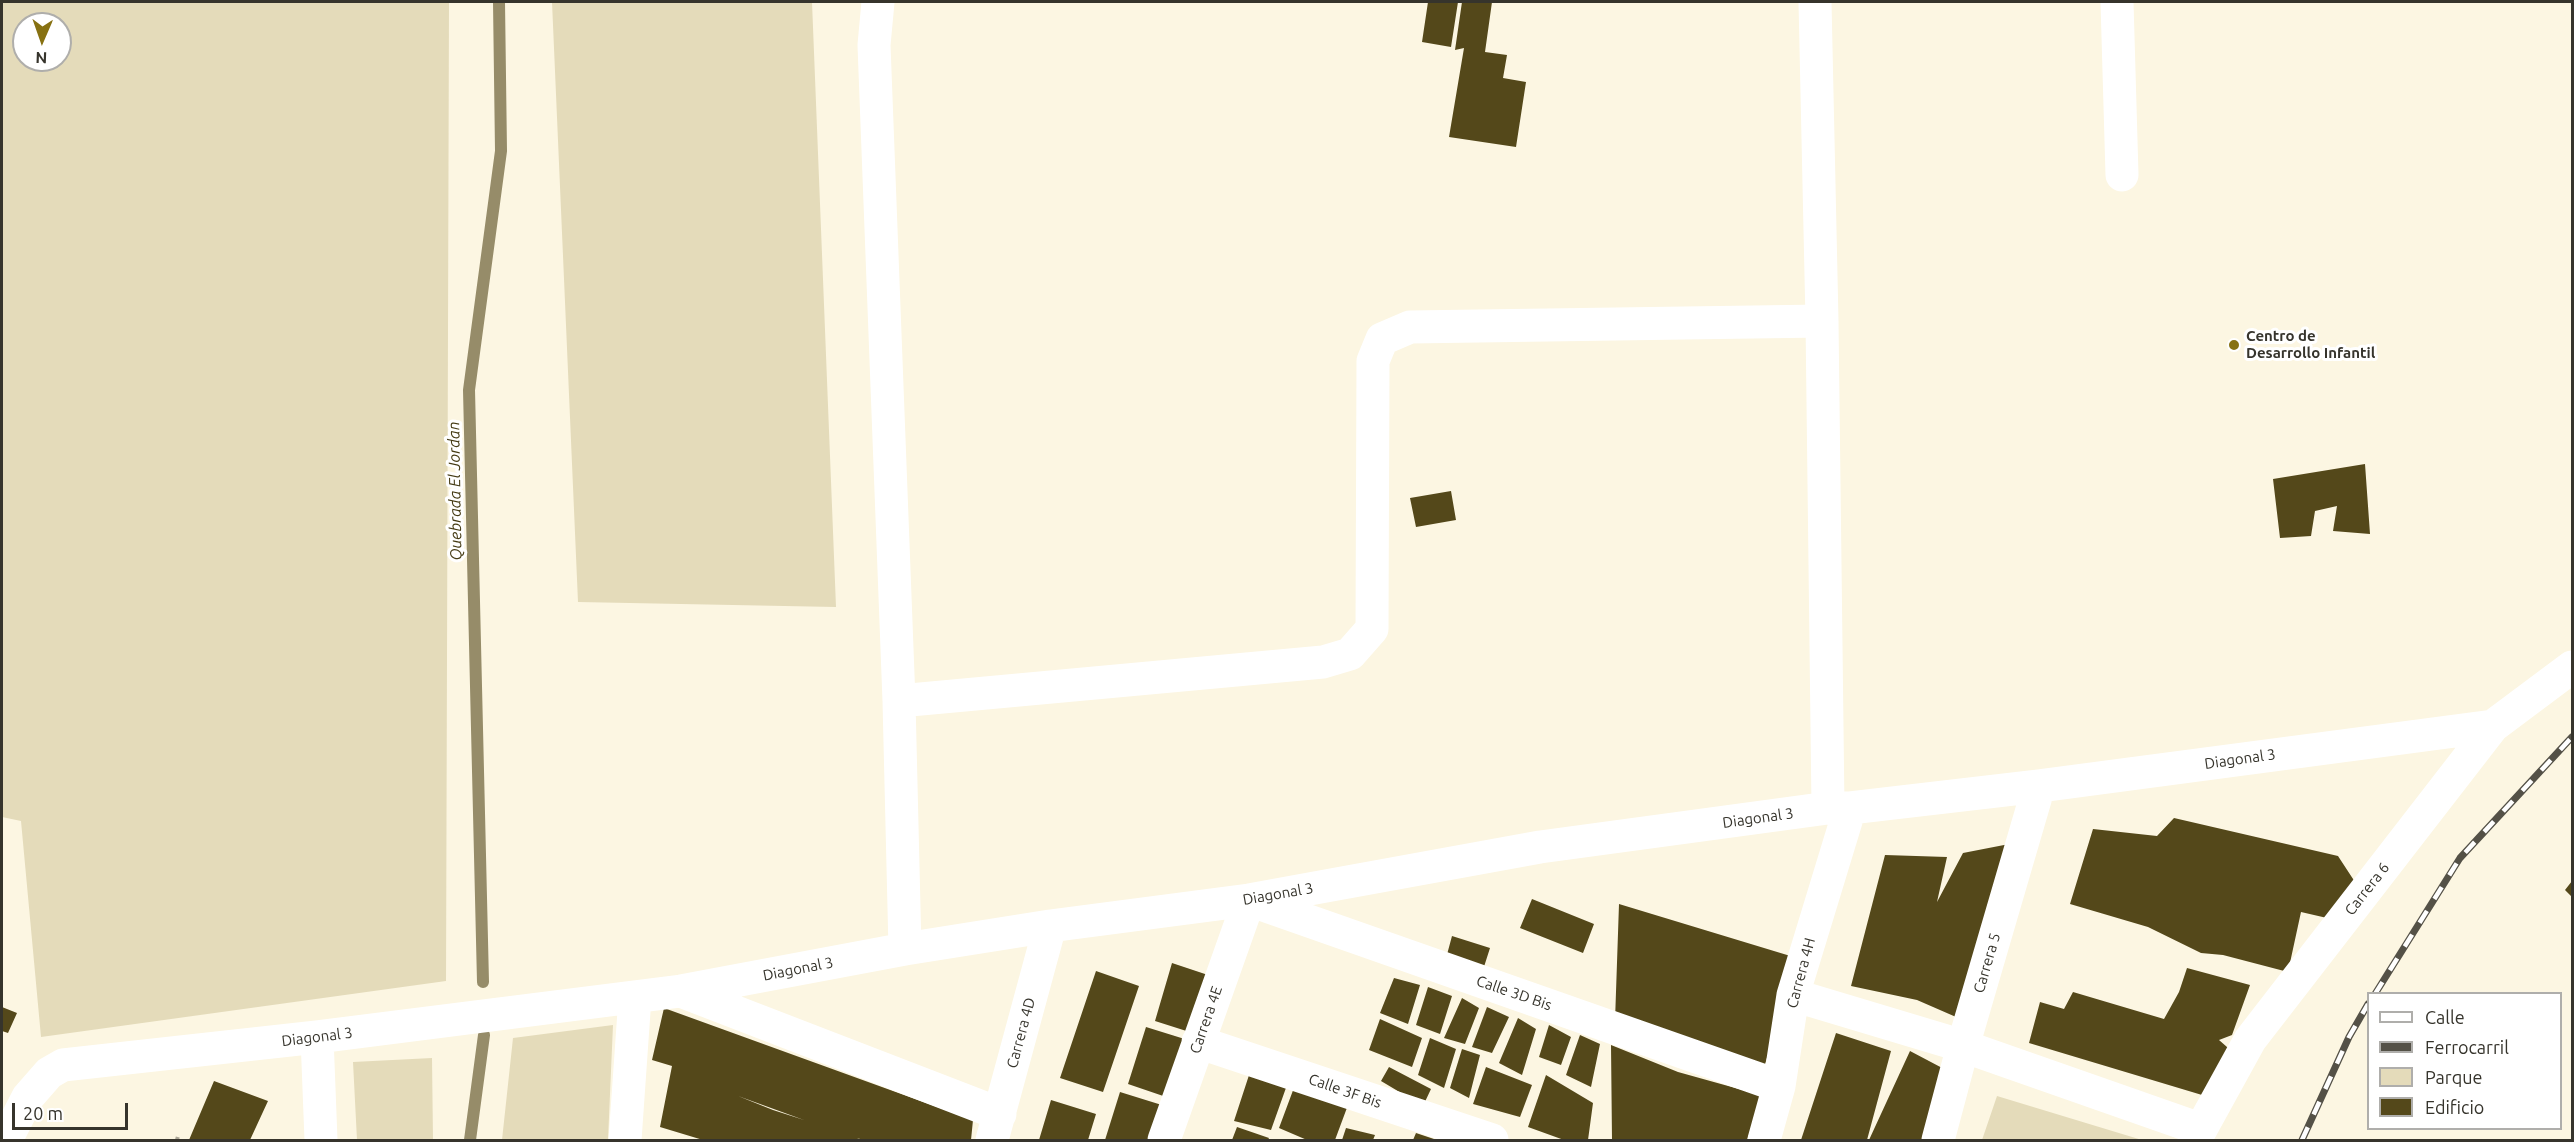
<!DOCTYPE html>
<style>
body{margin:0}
#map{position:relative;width:2574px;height:1142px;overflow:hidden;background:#fcf6e2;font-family:Ubuntu,sans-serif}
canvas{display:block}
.frame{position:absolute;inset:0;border:3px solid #36342c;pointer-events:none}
.legend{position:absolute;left:2367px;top:992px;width:195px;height:138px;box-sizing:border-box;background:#fff;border:2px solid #afaeab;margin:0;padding:8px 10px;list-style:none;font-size:18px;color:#36342c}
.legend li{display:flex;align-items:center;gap:12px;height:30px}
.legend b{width:30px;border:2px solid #afaeab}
.north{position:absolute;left:12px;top:12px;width:60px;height:60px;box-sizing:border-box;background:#fff;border:2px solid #afaeab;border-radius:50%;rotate:182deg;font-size:16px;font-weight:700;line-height:24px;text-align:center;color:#36342c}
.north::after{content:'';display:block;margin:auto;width:21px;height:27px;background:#877112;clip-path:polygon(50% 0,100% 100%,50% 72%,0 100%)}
.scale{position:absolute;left:12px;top:1103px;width:116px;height:27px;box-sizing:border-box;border:3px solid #36342c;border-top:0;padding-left:8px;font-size:18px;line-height:21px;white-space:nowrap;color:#36342c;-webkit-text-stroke:4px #fff;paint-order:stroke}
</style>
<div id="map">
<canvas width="2574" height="1142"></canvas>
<div class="frame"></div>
<ul class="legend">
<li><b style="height:8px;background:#fff"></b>Calle</li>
<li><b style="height:8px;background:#545147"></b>Ferrocarril</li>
<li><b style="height:16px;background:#e4dbba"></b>Parque</li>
<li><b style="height:16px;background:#54481a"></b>Edificio</li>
</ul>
<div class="north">N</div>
<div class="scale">20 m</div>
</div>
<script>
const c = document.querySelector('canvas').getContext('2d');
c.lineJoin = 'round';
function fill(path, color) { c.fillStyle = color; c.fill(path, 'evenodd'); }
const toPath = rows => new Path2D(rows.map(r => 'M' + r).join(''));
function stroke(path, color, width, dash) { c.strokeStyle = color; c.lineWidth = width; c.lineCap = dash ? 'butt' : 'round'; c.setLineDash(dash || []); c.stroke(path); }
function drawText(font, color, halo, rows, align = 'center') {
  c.font = font + ' Ubuntu,sans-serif'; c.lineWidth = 6; c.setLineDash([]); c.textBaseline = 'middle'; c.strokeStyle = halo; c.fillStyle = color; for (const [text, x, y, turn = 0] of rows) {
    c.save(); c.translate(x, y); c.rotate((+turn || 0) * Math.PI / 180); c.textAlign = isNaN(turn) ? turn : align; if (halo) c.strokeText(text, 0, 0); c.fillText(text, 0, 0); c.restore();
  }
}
fill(toPath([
 [2,2,449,2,446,981,41,1037,21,821,2,817],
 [24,24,60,24,60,60,24,60],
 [552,2,812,2,836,607,578,602],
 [613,1025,608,1140,502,1140,513,1038],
 [432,1058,433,1140,357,1140,353,1062],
 [1997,1096,2142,1140,1982,1140]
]), '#e4dbba');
stroke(toPath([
 [483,982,469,390,501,151,499,2],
 [470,1140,484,1035]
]), '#968c69', 12);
fill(toPath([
 [1428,2,1458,2,1451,47,1422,42],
 [1462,2,1492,2,1485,52,1507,55,1503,78,1526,82,1516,147,1449,137,1464,48,1455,50],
 [2365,464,2370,534,2333,531,2337,506,2315,511,2311,536,2280,538,2273,479],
 [1451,491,1456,520,1416,527,1410,498],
 [2174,818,2338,856,2355,882,2327,918,2301,912,2288,972,2223,955,2201,953,2148,927,2070,904,2093,829,2157,836],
 [2040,838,1979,1027,1917,1000,1851,986,1885,855,1947,857,1937,902,1963,853],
 [2572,881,2572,897,2565,890],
 [1532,899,1594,924,1583,953,1520,928],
 [1619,904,1797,958,1763,1071,1615,1021],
 [1452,936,1490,948,1482,973,1445,962],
 [1172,963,1217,978,1199,1035,1155,1021],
 [2187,968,2250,985,2232,1035,2219,1040,2235,1054,2212,1098,2029,1043,2040,1002,2064,1009,2073,992,2164,1019,2179,992],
 [1096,971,1139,986,1103,1092,1060,1078],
 [1394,978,1420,985,1408,1024,1380,1013],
 [1428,987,1452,996,1440,1034,1416,1025],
 [1462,998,1479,1008,1465,1044,1444,1038],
 [2,1007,17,1013,8,1033,2,1031],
 [1487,1007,1509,1017,1492,1053,1472,1047],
 [664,1008,973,1120,971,1140,863,1140,857,1138,861,1140,703,1140,660,1127,672,1066,652,1060],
 [738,1096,804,1120,773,1110],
 [1518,1018,1536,1029,1522,1075,1499,1063],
 [1380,1019,1422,1038,1412,1067,1369,1050],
 [1549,1025,1571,1037,1561,1065,1539,1057],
 [1146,1027,1191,1041,1172,1099,1128,1084],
 [1836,1033,1891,1051,1867,1140,1801,1140],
 [1580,1035,1600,1044,1591,1087,1566,1075],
 [1430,1038,1456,1049,1444,1088,1418,1075],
 [1611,1045,1678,1072,1764,1096,1747,1140,1612,1140],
 [1462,1049,1480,1055,1469,1098,1450,1088],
 [1910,1051,1965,1080,1939,1140,1869,1140],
 [1389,1067,1431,1089,1423,1106,1381,1081],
 [1486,1067,1532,1085,1520,1117,1473,1104],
 [1251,1069,1287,1085,1271,1130,1234,1121],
 [1546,1075,1593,1103,1588,1140,1564,1140,1528,1127],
 [214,1081,268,1101,250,1140,189,1140],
 [1295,1085,1348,1105,1335,1140,1307,1140,1279,1128],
 [1120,1092,1165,1106,1155,1140,1105,1140],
 [1051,1100,1096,1114,1088,1140,1039,1140],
 [1237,1127,1269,1138,1268,1140,1232,1140],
 [1346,1128,1375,1135,1373,1140,1342,1140],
 [1416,1133,1437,1140,1413,1140]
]), '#54481a');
stroke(toPath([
 [177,1140,178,1136]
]), '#aaa596', 4, [3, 4.5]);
stroke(toPath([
 [878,2,874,45,899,701,905,949],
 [1815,2,1822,321],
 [2117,2,2122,175],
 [899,701,1323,662,1350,654,1372,629,1373,361,1382,339,1410,327,1822,321,1828,808],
 [681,991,1000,1114],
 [1793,995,1963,1046,2200,1129],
 [317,1037,321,1140],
 [1198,1042,1492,1140],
 [6,1140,28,1097,49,1073,63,1065,317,1037,681,991,905,949,1050,926,1249,900,1540,847,1828,808,1850,808,2039,786,2493,726],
 [625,1140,635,997],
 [992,1140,1050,926],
 [1164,1140,1249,900,1779,1086],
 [1764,1140,1779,1086,1793,995,1850,808],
 [1938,1140,1963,1046,2039,786],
 [2195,1140,2250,1040,2493,726,2572,667]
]), '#fff', 33);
const rail = toPath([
 [2375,994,2460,858,2572,737],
 [2302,1140,2349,1037,2368,1004]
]);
stroke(rail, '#545147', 7);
stroke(rail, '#fff', 4.5, [14]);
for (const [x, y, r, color] of [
 [2234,345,6,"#877112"]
]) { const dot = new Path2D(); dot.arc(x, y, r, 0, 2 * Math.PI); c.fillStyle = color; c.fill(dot); stroke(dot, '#fff', 2); }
drawText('bold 15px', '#36342c', '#fff', [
 ["Centro de",2246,336],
 ["Desarrollo Infantil",2246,353]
], 'left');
drawText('15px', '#36342c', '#fff', [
 ["Diagonal 3",2240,759,-8],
 ["Diagonal 3",1758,818,-8],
 ["Carrera 6",2367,889,-52],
 ["Diagonal 3",1278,894,-10],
 ["Carrera 5",1987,963,-74],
 ["Diagonal 3",798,969,-11],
 ["Carrera 4H",1801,973,-75],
 ["Calle 3D Bis",1514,993,19],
 ["Carrera 4E",1206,1020,-71],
 ["Carrera 4D",1021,1033,-75],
 ["Diagonal 3",317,1037,-7],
 ["Calle 3F Bis",1345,1091,19]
]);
drawText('italic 16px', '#453b14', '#fff', [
 ["Quebrada El Jordan",455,491,-91]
]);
</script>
